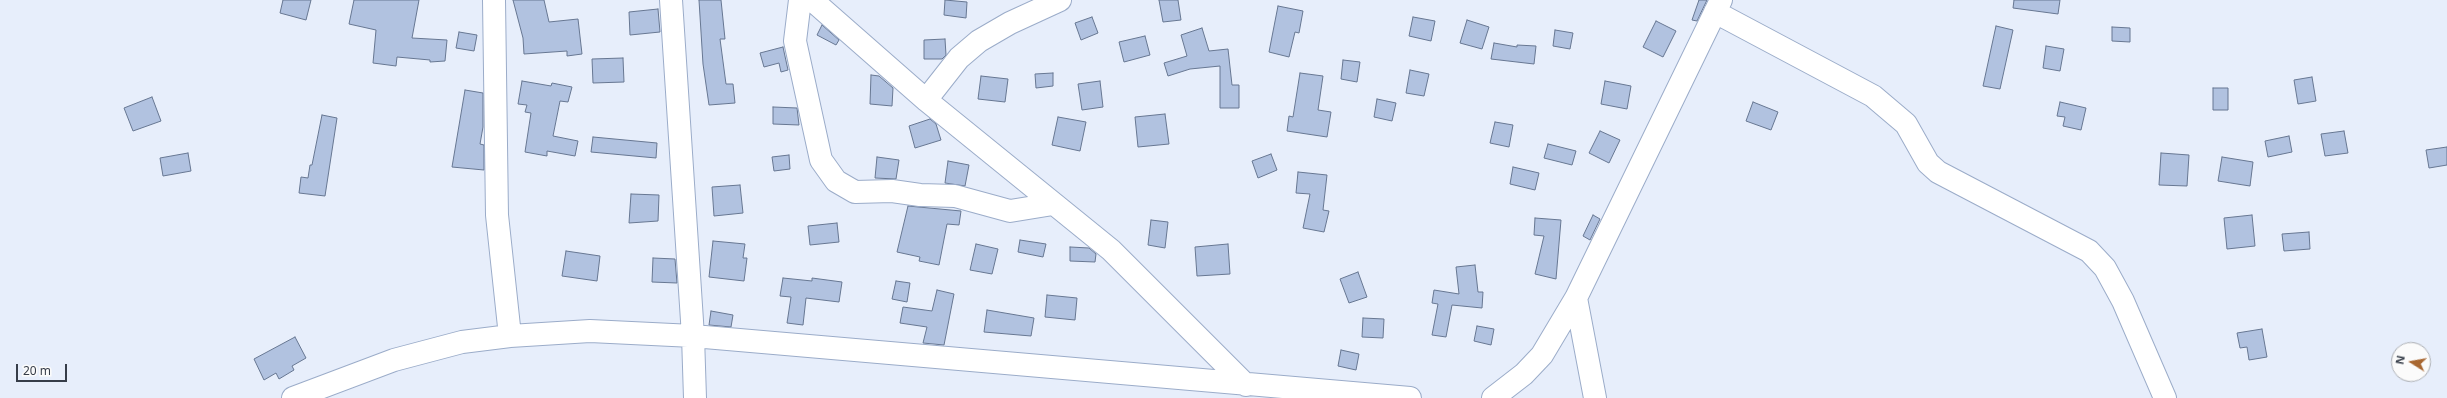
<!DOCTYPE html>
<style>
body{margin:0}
#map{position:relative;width:2447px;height:398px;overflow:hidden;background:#e7eefb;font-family:"Noto Sans",sans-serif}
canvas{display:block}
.north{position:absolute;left:2391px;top:342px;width:40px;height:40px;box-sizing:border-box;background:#fbfbfb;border:1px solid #acafb4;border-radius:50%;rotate:281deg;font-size:11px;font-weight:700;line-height:16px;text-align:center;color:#363d49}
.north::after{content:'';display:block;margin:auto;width:14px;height:18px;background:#a86731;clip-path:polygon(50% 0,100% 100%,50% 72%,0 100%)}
.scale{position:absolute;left:16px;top:364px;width:51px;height:18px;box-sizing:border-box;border:2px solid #363d49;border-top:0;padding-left:5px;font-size:12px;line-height:14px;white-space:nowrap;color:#363d49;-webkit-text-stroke:3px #fbfbfb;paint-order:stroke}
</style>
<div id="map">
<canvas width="2447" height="398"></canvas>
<div class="north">N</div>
<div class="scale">20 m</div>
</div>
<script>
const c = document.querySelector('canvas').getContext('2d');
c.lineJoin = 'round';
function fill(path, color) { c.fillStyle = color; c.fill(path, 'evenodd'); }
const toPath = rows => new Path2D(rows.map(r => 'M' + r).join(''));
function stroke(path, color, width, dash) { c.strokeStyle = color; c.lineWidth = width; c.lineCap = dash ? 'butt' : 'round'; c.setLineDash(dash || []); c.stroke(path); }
const building = toPath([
 [283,0,311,0,306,20,280,13,283,0],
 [354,0,419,0,412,38,447,40,445,61,430,62,430,60,397,57,396,66,373,63,376,30,349,24,354,0],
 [513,0,544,0,549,22,578,19,582,54,567,56,567,51,524,54,523,38,513,0],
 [699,0,721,0,725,39,720,39,726,84,733,84,735,103,709,105,703,64,699,0],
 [945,0,967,2,966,18,944,15,945,0],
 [1159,0,1178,0,1181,20,1163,22,1159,0],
 [1699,0,1707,0,1697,21,1692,20,1699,0],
 [2014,0,2060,0,2058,14,2013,8,2014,0],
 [1278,6,1303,11,1299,33,1295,32,1289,57,1269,52,1278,6],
 [658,9,660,32,630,35,629,12,658,9],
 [1092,17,1098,33,1081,40,1075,23,1092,17],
 [1413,17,1435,21,1431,41,1409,36,1413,17],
 [1467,20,1489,27,1482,49,1460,43,1467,20],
 [1656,21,1676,31,1663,57,1643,47,1656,21],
 [822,25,839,40,836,45,817,35,822,25],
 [1996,26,2013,30,2000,89,1983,86,1996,26],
 [2112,27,2130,28,2130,42,2112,41,2112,27],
 [1202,28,1209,51,1228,49,1232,85,1239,85,1239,108,1220,108,1220,66,1190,69,1168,76,1164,63,1187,56,1181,35,1202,28],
 [1555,30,1573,33,1570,49,1553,46,1555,30],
 [459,32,477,35,474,51,456,48,459,32],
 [1145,36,1150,55,1124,62,1119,42,1145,36],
 [945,39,946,55,942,59,924,59,924,40,945,39],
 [1494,43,1517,47,1517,45,1536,46,1534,64,1491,59,1494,43],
 [2046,46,2064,49,2060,71,2043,68,2046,46],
 [783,47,788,70,781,72,779,63,764,67,760,53,783,47],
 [623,58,624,82,593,83,592,59,623,58],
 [1343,60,1360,62,1357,82,1341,79,1343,60],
 [1410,70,1429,74,1424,96,1406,93,1410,70],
 [1053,73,1053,86,1036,88,1035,74,1053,73],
 [1300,73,1323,76,1318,110,1331,112,1327,137,1287,131,1289,116,1293,117,1300,73],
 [871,75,879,76,893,88,892,106,870,104,871,75],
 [981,76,1008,79,1005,102,978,99,981,76],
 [2312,77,2316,101,2298,104,2294,80,2312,77],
 [522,81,551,86,552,83,572,87,568,102,560,101,553,136,578,141,575,156,547,151,547,156,525,152,531,113,525,112,527,105,518,104,522,81],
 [1100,81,1103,107,1082,110,1078,84,1100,81],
 [1605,81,1631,86,1627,109,1601,104,1605,81],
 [2213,88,2228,88,2228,110,2213,110,2213,88],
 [465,90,483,93,483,127,480,144,484,145,484,170,452,167,465,90],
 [152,97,161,121,133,131,124,108,152,97],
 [1377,99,1396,103,1392,121,1374,117,1377,99],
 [1753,102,1778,112,1771,130,1746,121,1753,102],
 [2060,102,2086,108,2081,130,2063,126,2065,117,2057,116,2060,102],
 [773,107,797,108,799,125,773,124,773,107],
 [1165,114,1169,144,1138,147,1135,117,1165,114],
 [322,115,337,118,325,196,299,193,301,177,308,178,310,165,312,165,322,115],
 [1058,117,1086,122,1080,151,1052,145,1058,117],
 [930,119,936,124,941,140,915,148,909,126,930,119],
 [1495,122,1513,125,1509,147,1490,143,1495,122],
 [1600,131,1620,140,1609,163,1589,153,1600,131],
 [2344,131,2348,153,2325,156,2321,134,2344,131],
 [2289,136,2292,152,2268,157,2265,141,2289,136],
 [593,137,657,143,656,158,591,152,593,137],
 [1548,144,1576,151,1572,165,1544,158,1548,144],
 [2447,147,2447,165,2429,168,2426,150,2447,147],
 [188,153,191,171,163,176,160,158,188,153],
 [2161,153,2189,155,2187,186,2159,185,2161,153],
 [1271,154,1277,170,1258,178,1252,161,1271,154],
 [789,155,790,169,774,171,772,157,789,155],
 [877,157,899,160,896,179,875,178,877,157],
 [2222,157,2253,162,2250,186,2218,181,2222,157],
 [948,161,969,165,965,186,945,183,948,161],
 [1513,167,1539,173,1535,190,1510,184,1513,167],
 [1298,172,1327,175,1323,210,1329,211,1324,232,1303,228,1310,194,1296,193,1298,172],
 [740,185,743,213,714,216,712,187,740,185],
 [631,194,659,195,658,221,629,223,631,194],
 [908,206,961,211,959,225,947,224,939,265,919,261,920,257,897,252,908,206],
 [1593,215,1600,219,1590,240,1583,236,1593,215],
 [2252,215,2255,246,2227,249,2224,218,2252,215],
 [1535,218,1561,220,1556,279,1535,274,1544,236,1534,235,1535,218],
 [1151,220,1168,222,1165,248,1148,245,1151,220],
 [837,223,839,242,810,245,808,226,837,223],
 [2309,232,2310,249,2284,251,2282,234,2309,232],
 [1020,240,1046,244,1043,257,1018,252,1020,240],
 [713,241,745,244,743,258,747,258,744,281,709,277,713,241],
 [976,244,998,249,992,274,970,270,976,244],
 [1228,244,1230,274,1197,276,1195,247,1228,244],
 [1070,247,1089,248,1096,254,1095,262,1070,261,1070,247],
 [566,251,600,256,597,281,562,276,566,251],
 [653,258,675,259,677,283,652,282,653,258],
 [1475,265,1478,292,1483,292,1482,308,1452,305,1446,337,1432,335,1438,304,1432,303,1434,290,1459,294,1456,267,1475,265],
 [1358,272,1367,297,1349,303,1340,279,1358,272],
 [783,278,812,281,812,278,842,282,839,302,806,298,803,325,787,323,791,297,780,296,783,278],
 [896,281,910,283,907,302,892,299,896,281],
 [937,290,954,294,944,345,923,343,927,327,900,323,903,307,932,311,937,290],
 [1047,295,1077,298,1075,320,1045,317,1047,295],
 [987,310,1034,318,1031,336,984,332,987,310],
 [711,311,733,315,731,327,709,325,711,311],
 [1363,318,1384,319,1383,338,1362,337,1363,318],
 [1477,326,1494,329,1491,345,1474,341,1477,326],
 [2262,329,2267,357,2249,360,2247,347,2240,348,2237,333,2262,329],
 [295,337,306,358,292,366,294,370,279,379,276,373,264,380,254,359,295,337],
 [1341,350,1359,354,1356,370,1338,366,1341,350]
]);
fill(building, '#b1c2e0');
stroke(building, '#677792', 1);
const minor = toPath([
 [494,0,497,215,510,336],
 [671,0,693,336,695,398],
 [800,0,795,41,821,160,836,181,855,192,892,191,920,195,955,196,1010,211,1053,204],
 [812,0,926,100,1111,250,1246,385],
 [1715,12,1873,96,1906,124,1928,163,1938,172,2089,251,2105,268,2123,301,2165,398],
 [926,100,959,58,979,41,1010,23,1060,0],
 [1576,298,1595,398],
 [293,398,394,360,462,342,510,336,590,331,693,336,1410,398],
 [1493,398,1524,374,1542,355,1576,298,1721,0]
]);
stroke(minor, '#9bacc9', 24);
stroke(minor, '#fff', 22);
</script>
